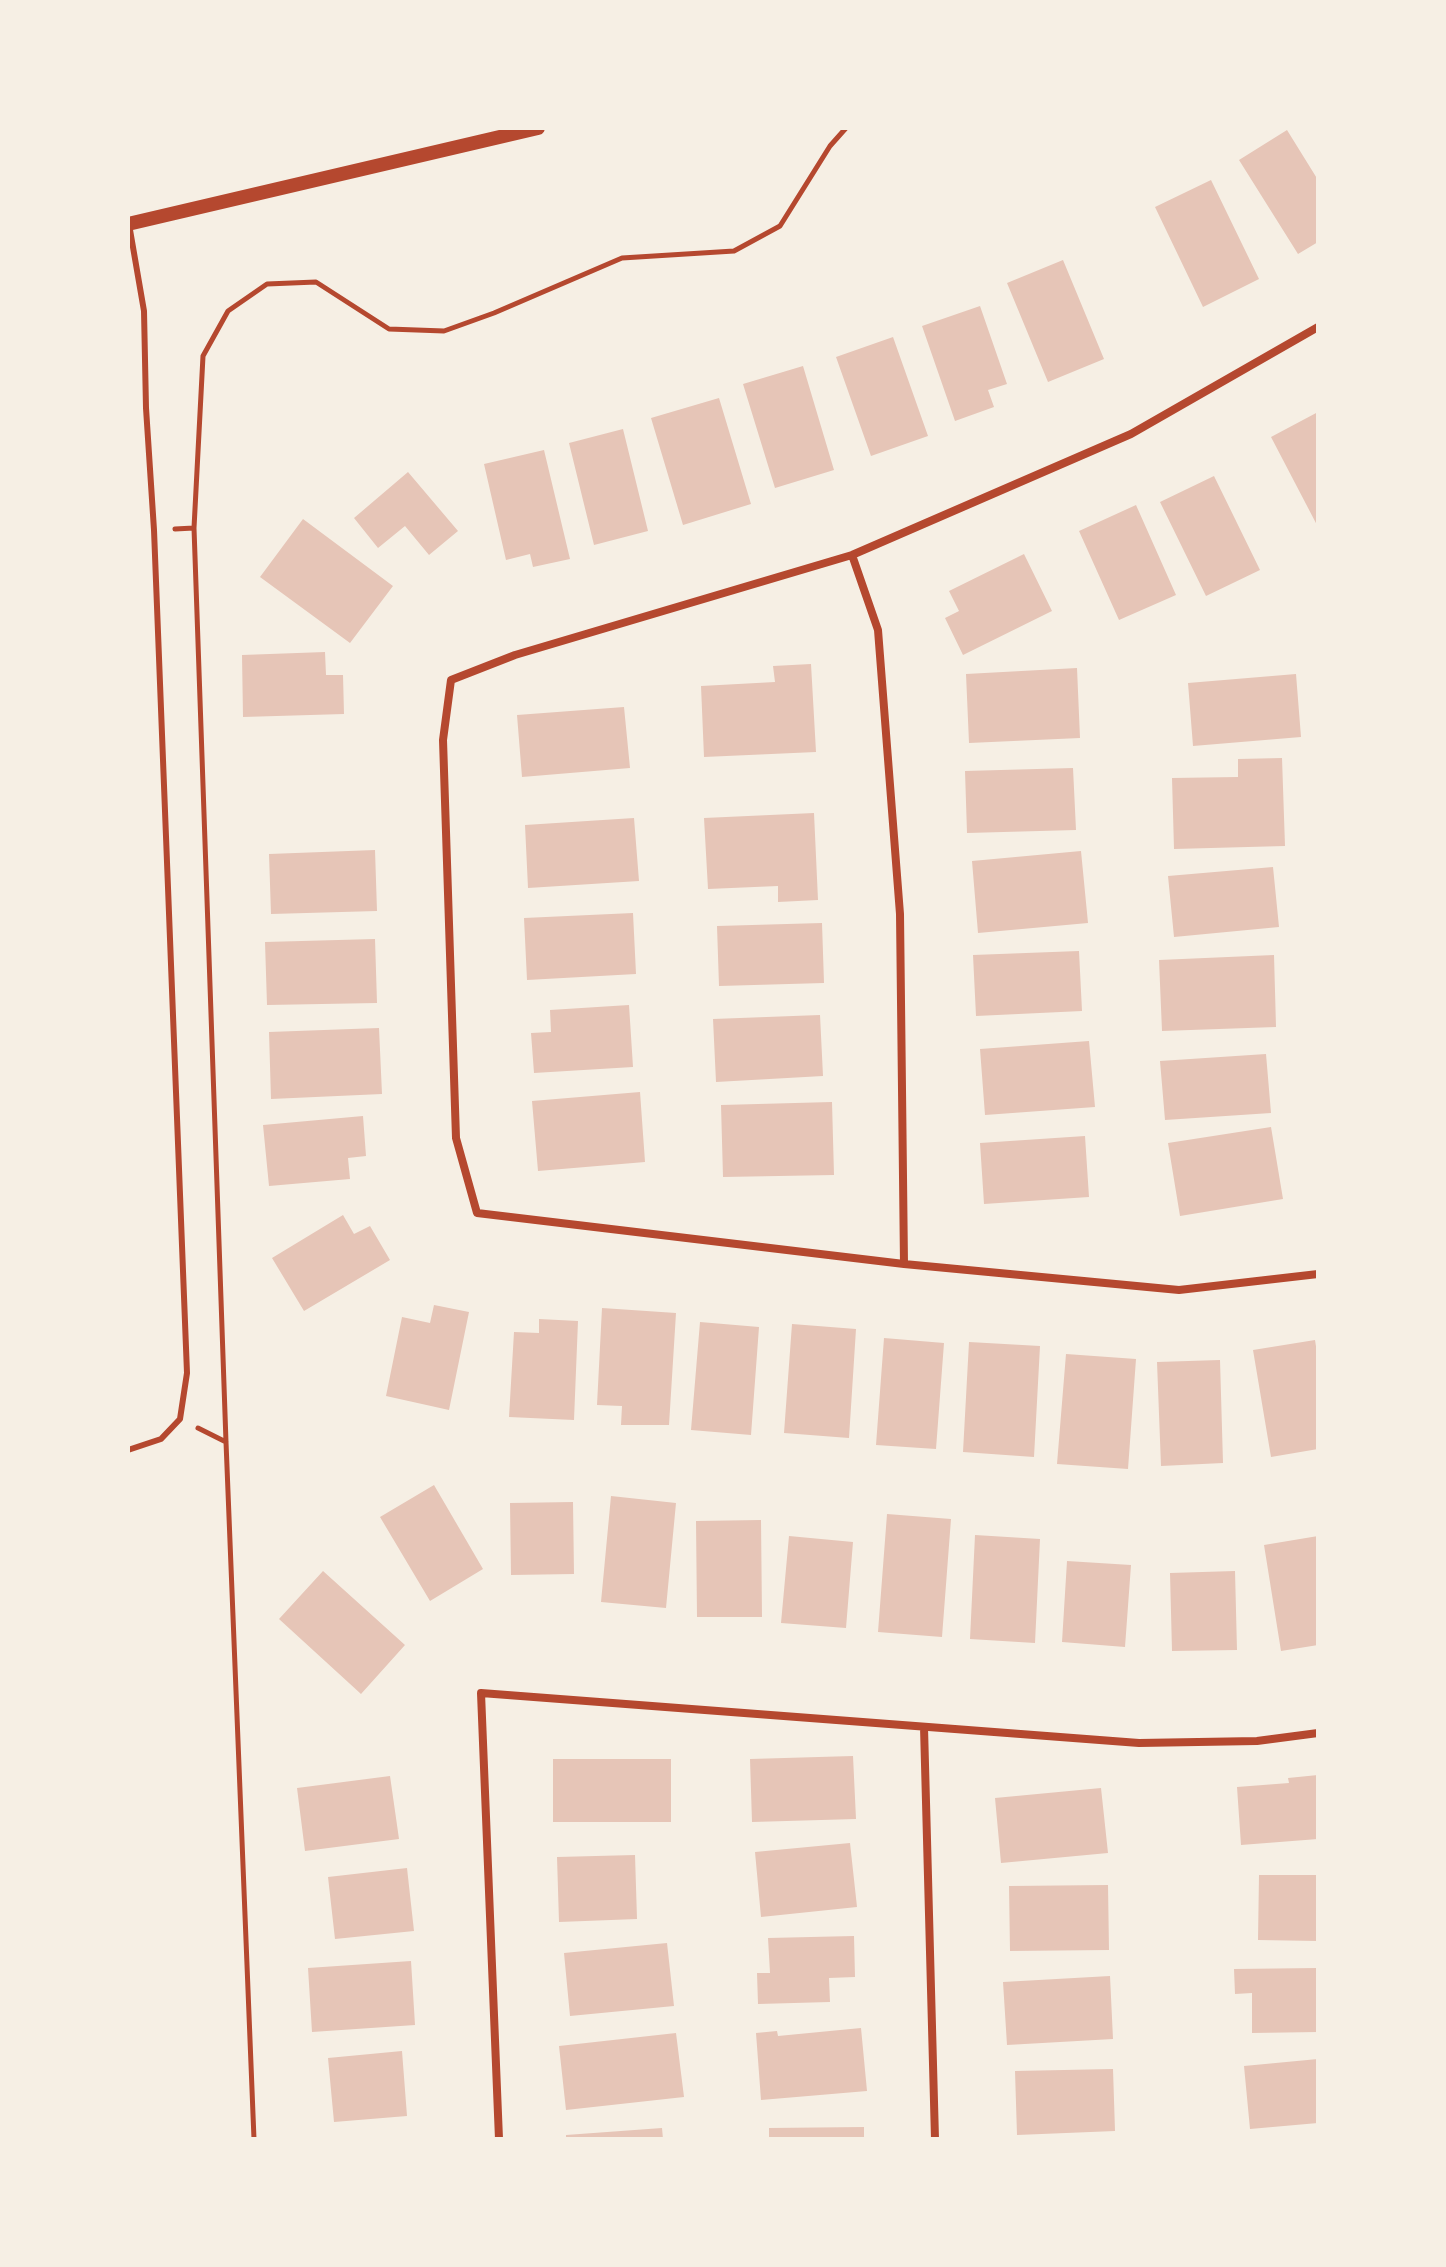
<!DOCTYPE html>
<style>
body{margin:0}
#map{position:relative;width:1446px;height:2267px;overflow:hidden;background:#f6efe4;font-family:"Exo 2",sans-serif}
canvas{display:block}
.frame{position:absolute;inset:0;border:130px solid #f6efe4;pointer-events:none}
</style>
<div id="map">
<canvas width="1446" height="2267"></canvas>
<div class="frame"></div>
</div>
<script>
const c = document.querySelector('canvas').getContext('2d');
c.lineJoin = 'round';
function fill(path, color) { c.fillStyle = color; c.fill(path, 'evenodd'); }
const toPath = rows => new Path2D(rows.map(r => 'M' + r).join(''));
function stroke(path, color, width, dash) { c.strokeStyle = color; c.lineWidth = width; c.lineCap = dash ? 'butt' : 'round'; c.setLineDash(dash || []); c.stroke(path); }
fill(toPath([
 [1287,130,1318,180,1318,242,1298,254,1239,160],
 [1211,180,1259,279,1203,307,1155,207],
 [1063,260,1104,359,1048,382,1007,283],
 [980,306,1007,384,988,390,994,407,955,421,922,326],
 [893,337,928,436,871,456,836,357],
 [803,366,834,470,775,488,743,384],
 [719,398,751,504,683,525,651,418],
 [1318,412,1318,527,1271,437],
 [623,429,648,531,594,545,569,443],
 [544,450,570,559,533,567,530,554,506,560,484,464],
 [408,472,458,531,429,555,405,526,378,548,354,518],
 [1214,476,1260,570,1206,596,1160,502],
 [1136,505,1176,595,1119,620,1079,531],
 [303,519,393,586,350,643,260,577],
 [1024,554,1052,611,963,655,945,618,959,611,949,591],
 [325,652,326,675,343,675,344,714,243,717,242,655],
 [811,664,816,752,704,757,701,686,775,682,773,666],
 [1077,668,1080,738,969,743,966,674],
 [1296,674,1301,737,1193,746,1188,683],
 [624,707,630,768,522,777,517,715],
 [1282,758,1285,846,1174,849,1172,778,1238,777,1238,759],
 [1073,768,1076,830,967,833,965,771],
 [814,813,818,900,778,902,778,886,708,889,704,818],
 [634,818,639,881,528,888,525,825],
 [375,850,377,911,271,914,269,854],
 [1081,851,1088,923,978,933,972,861],
 [1273,867,1279,927,1174,937,1168,876],
 [633,913,636,974,527,980,524,918],
 [822,923,824,983,719,986,717,926],
 [375,939,377,1003,267,1005,265,942],
 [1079,951,1082,1011,976,1016,973,955],
 [1274,955,1276,1027,1162,1031,1159,960],
 [629,1005,633,1067,534,1073,531,1033,551,1032,550,1010],
 [820,1015,823,1076,716,1082,713,1019],
 [379,1028,382,1094,271,1099,269,1032],
 [1089,1041,1095,1107,985,1115,980,1049],
 [1266,1054,1271,1113,1165,1120,1160,1061],
 [640,1092,645,1162,538,1171,532,1101],
 [832,1102,834,1175,723,1177,721,1105],
 [363,1116,366,1156,348,1158,350,1179,269,1186,263,1125],
 [1271,1127,1283,1199,1180,1216,1168,1143],
 [1085,1136,1089,1197,984,1204,980,1143],
 [343,1215,354,1234,370,1226,390,1260,304,1311,272,1258],
 [434,1305,469,1312,449,1410,386,1396,402,1317,430,1323],
 [602,1308,676,1313,669,1425,621,1425,622,1406,597,1405],
 [539,1319,578,1321,574,1420,509,1417,514,1332,539,1333],
 [700,1322,759,1327,751,1435,691,1430],
 [792,1324,856,1329,849,1438,784,1433],
 [884,1338,944,1343,936,1449,876,1445],
 [1315,1340,1318,1359,1318,1449,1271,1457,1253,1350],
 [969,1342,1040,1346,1034,1457,963,1452],
 [1066,1354,1136,1359,1128,1469,1057,1464],
 [1220,1360,1223,1463,1161,1466,1157,1362],
 [434,1485,483,1569,430,1601,380,1517],
 [611,1496,676,1503,666,1608,601,1602],
 [573,1502,574,1574,511,1575,510,1503],
 [887,1514,951,1519,942,1637,878,1632],
 [761,1520,762,1617,697,1617,696,1521],
 [975,1535,1040,1539,1035,1643,970,1639],
 [789,1536,853,1542,846,1628,781,1623],
 [1318,1536,1318,1645,1281,1651,1264,1545],
 [1067,1561,1131,1565,1125,1647,1062,1642],
 [323,1571,405,1645,361,1694,279,1619],
 [1235,1571,1237,1650,1172,1651,1170,1573],
 [853,1756,856,1819,752,1822,750,1759],
 [553,1759,671,1759,671,1822,553,1822],
 [1318,1775,1318,1839,1241,1845,1237,1787,1289,1783,1288,1778],
 [390,1776,399,1839,305,1851,297,1788],
 [1101,1788,1108,1853,1001,1863,995,1798],
 [850,1843,857,1907,761,1917,755,1852],
 [635,1855,637,1919,559,1922,557,1857],
 [407,1868,414,1931,335,1939,328,1877],
 [1259,1875,1318,1875,1318,1941,1258,1940],
 [1108,1885,1109,1950,1010,1951,1009,1886],
 [854,1936,855,1977,829,1978,830,2002,758,2004,757,1973,770,1973,768,1938],
 [667,1943,674,2006,570,2016,564,1953],
 [411,1961,415,2025,312,2032,308,1968],
 [1318,1968,1318,2032,1252,2033,1252,1993,1235,1994,1234,1969],
 [1110,1976,1113,2039,1007,2045,1003,1982],
 [861,2028,867,2091,761,2100,756,2033,777,2031,778,2036],
 [676,2033,684,2097,566,2110,559,2046],
 [402,2051,407,2116,334,2122,328,2058],
 [1318,2059,1318,2123,1250,2129,1244,2066],
 [1113,2069,1115,2131,1017,2135,1015,2071],
 [864,2127,864,2139,769,2139,769,2128],
 [662,2128,663,2139,566,2139,566,2135]
]), '#e6c5b7');
stroke(toPath([
 [175,529,194,528],
 [198,1428,226,1442],
 [254,2139,226,1442,194,528,203,356,228,311,267,284,316,282,389,329,444,331,494,313,622,258,734,251,780,226,830,146,846,128]
]), '#b5482f', 5);
stroke(toPath([
 [128,1450,161,1439,180,1419,187,1373,154,530,146,408,144,311,129,224]
]), '#b5482f', 6);
stroke(toPath([
 [1318,327,1131,434,852,555,515,655,451,680,443,740,456,1138,477,1213,904,1264,1179,1290,1318,1274],
 [852,555,878,630,900,914,904,1264],
 [924,1727,935,2139],
 [499,2139,481,1693,1139,1743,1257,1741,1318,1733]
]), '#b5482f', 8);
stroke(toPath([
 [128,224,538,128]
]), '#b5482f', 14);
</script>
